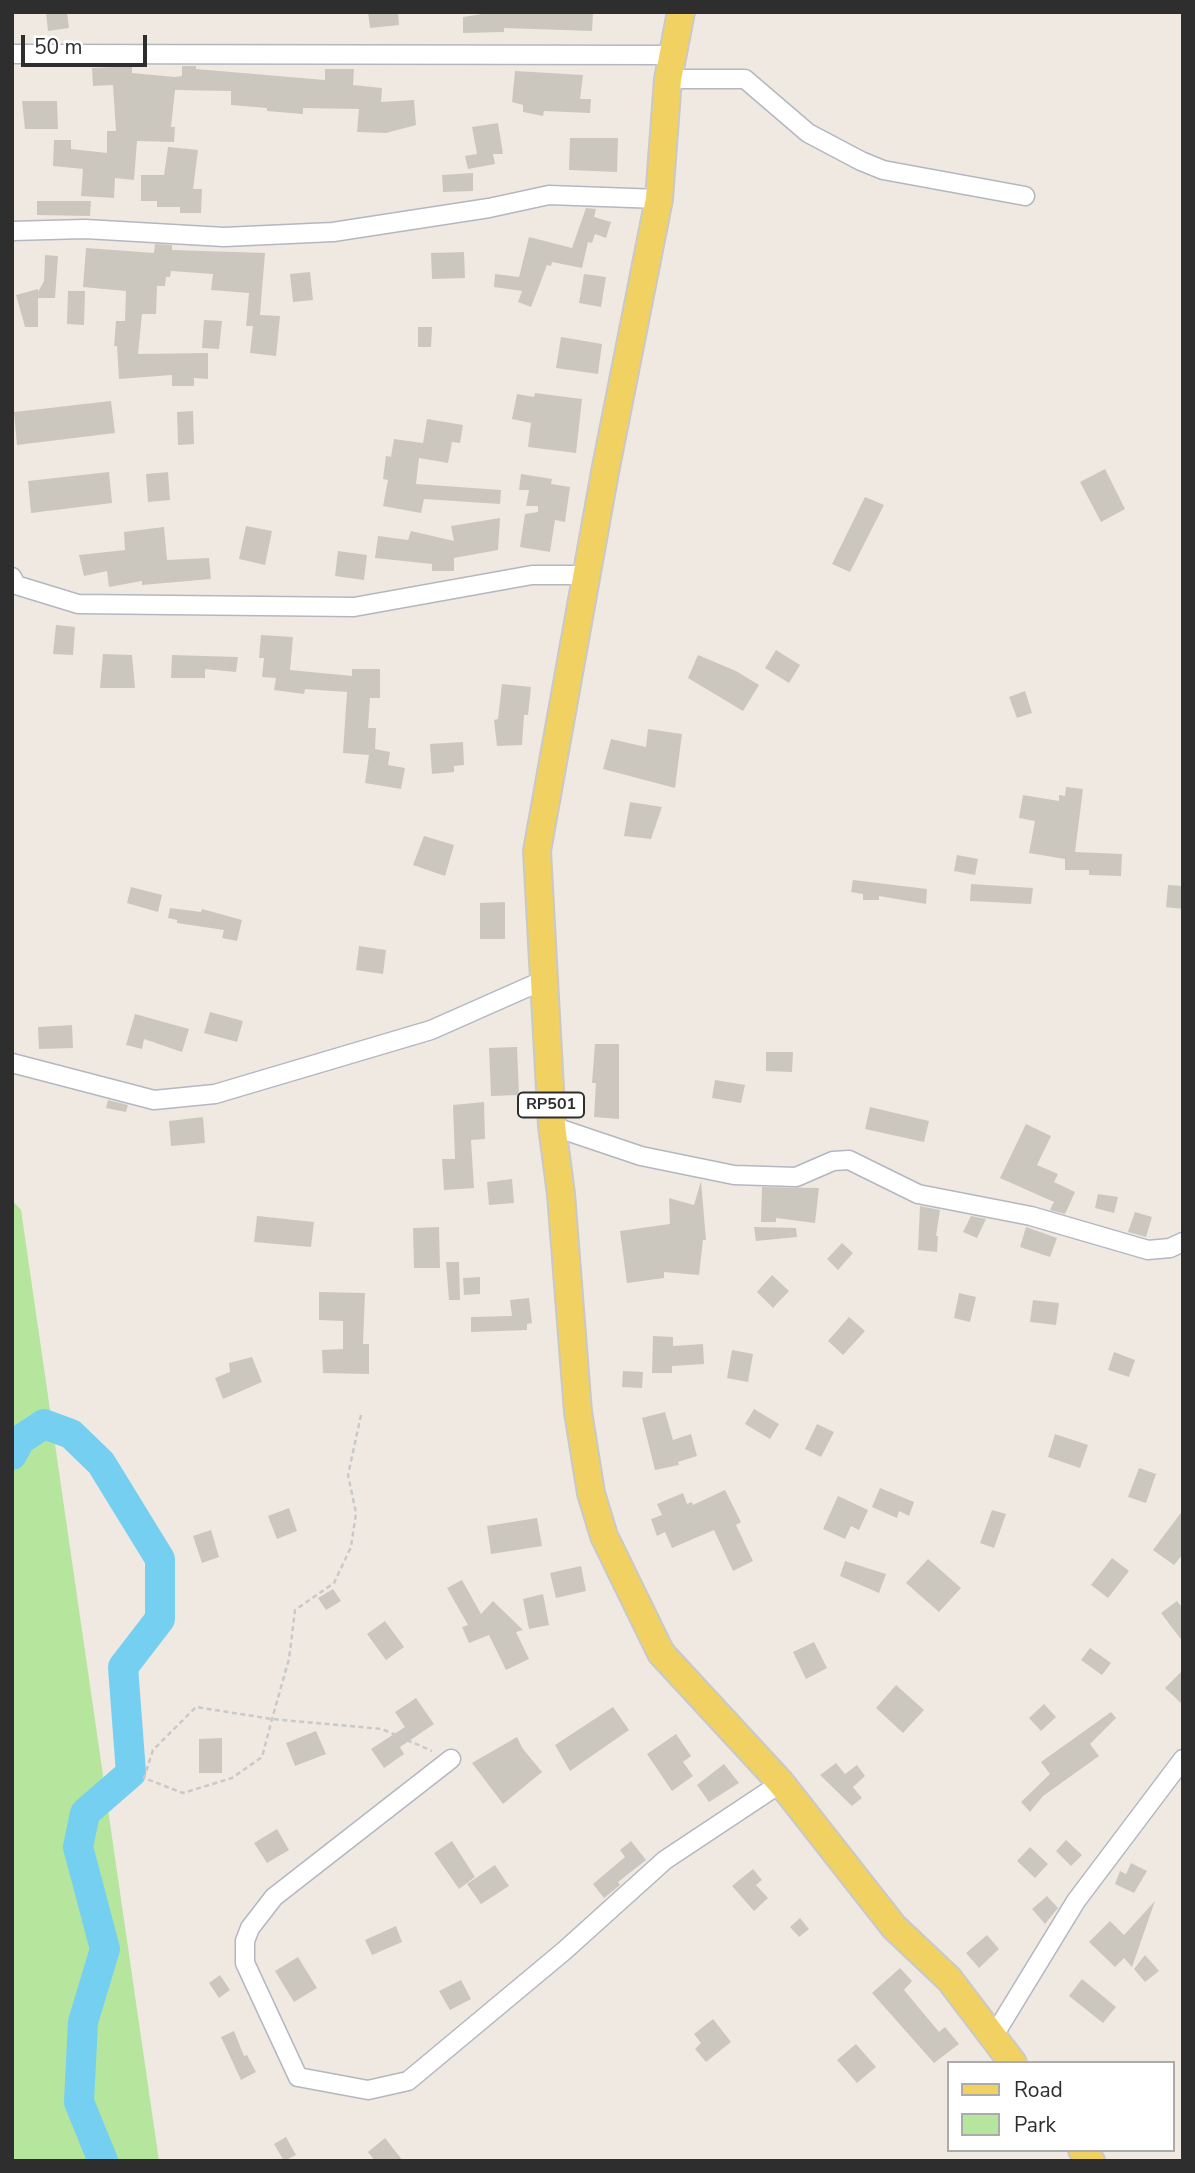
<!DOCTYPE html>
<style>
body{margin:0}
#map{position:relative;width:1195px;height:2173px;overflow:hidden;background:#efe9e1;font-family:"Nunito Sans",sans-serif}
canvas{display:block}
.frame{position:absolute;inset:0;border:14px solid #2e2e2e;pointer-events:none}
.legend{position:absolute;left:947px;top:2061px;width:228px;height:91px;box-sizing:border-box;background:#fff;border:2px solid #ababab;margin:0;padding:9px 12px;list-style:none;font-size:21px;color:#2e2e2e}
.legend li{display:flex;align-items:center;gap:14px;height:35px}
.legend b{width:35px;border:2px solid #ababab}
.scale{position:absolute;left:21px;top:35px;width:126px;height:32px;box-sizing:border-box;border:4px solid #2e2e2e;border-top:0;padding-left:9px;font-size:21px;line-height:24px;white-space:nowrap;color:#2e2e2e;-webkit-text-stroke:5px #fff;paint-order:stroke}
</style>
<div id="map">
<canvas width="1195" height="2173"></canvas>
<div class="frame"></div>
<ul class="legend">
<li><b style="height:9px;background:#f2d163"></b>Road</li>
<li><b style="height:19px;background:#b6e59e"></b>Park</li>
</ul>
<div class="scale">50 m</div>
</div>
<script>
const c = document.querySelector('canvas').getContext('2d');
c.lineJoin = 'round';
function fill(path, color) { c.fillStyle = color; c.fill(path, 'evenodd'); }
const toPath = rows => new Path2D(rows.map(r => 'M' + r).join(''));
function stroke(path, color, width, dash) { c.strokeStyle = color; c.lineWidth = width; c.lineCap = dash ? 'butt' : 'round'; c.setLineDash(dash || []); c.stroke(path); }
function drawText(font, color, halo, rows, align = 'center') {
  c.font = font + ' "Nunito Sans",sans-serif'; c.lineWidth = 5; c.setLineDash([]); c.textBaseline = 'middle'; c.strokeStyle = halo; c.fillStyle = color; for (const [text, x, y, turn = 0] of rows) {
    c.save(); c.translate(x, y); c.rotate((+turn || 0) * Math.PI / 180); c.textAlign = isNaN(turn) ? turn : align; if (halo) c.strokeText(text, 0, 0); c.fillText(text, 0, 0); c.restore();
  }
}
fill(toPath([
 [12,1200,21,1210,159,2161,12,2161]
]), '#b6e59e');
stroke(toPath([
 [12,1455,20,1440,44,1424,71,1434,101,1463,160,1559,160,1619,123,1667,131,1773,85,1813,78,1847,105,1949,83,2022,79,2102,103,2161]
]), '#75cff0', 30);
fill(toPath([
 [46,12,67,12,69,28,48,31],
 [368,12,398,12,399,25,370,28],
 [494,12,593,13,592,31,504,28,504,32,463,33,463,17],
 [132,66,132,73,175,77,182,76,182,66,196,66,196,69,325,80,325,69,354,69,353,85,382,88,381,102,414,100,416,125,386,133,357,132,359,109,303,108,303,114,267,111,267,108,231,105,231,91,175,90,171,127,175,127,174,142,137,141,134,180,115,178,114,198,81,196,83,169,53,166,54,140,71,140,71,149,107,153,107,131,116,131,113,85,93,86,92,68],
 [515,71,583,75,580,99,591,99,590,113,544,111,543,116,523,112,523,105,512,102],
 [22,101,57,101,58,129,25,129],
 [498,123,503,154,493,154,495,164,468,169,465,156,477,154,472,127],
 [570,138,618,138,617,172,569,170],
 [168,147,198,150,193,189,202,189,201,213,180,213,180,207,157,207,157,201,141,201,141,175,164,175],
 [473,173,473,191,443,192,442,175],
 [37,201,91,201,90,216,37,215],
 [586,208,596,209,594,217,611,222,606,238,595,234,592,243,588,242,582,268,552,262,551,266,547,265,531,307,518,302,522,291,494,287,495,274,519,277,529,237,572,248],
 [155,244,172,245,172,250,265,253,260,315,280,316,276,356,250,353,253,326,246,326,249,293,211,290,213,274,171,271,170,277,166,277,165,286,157,286,156,314,142,314,138,354,208,353,208,379,194,378,194,386,172,386,172,375,119,379,117,346,114,346,116,321,125,321,126,291,83,287,86,248,154,253],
 [464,252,465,278,432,279,431,253],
 [45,255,58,256,55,298,38,298,38,327,25,327,16,295,38,289,38,292,44,281],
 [310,272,313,300,293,302,290,274],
 [584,274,606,277,601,307,579,303],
 [68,291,85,291,84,325,67,324],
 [204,320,222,321,219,349,202,348],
 [418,327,432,327,431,347,418,347],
 [561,337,602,344,598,374,556,368],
 [535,393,582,399,576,453,528,447,531,423,512,419,517,394,534,397],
 [111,401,115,433,17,445,14,412],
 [193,411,194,444,178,445,177,412],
 [427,419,463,425,460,443,452,442,448,463,419,458,416,484,501,490,500,504,424,499,421,513,383,506,388,480,383,479,386,456,391,457,394,439,423,443],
 [1105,469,1125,509,1101,522,1080,482],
 [109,472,112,503,31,513,28,481],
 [168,472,170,500,148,502,146,474],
 [521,474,552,479,551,484,570,487,565,522,555,520,550,552,520,547,525,514,538,512,538,506,526,506,529,490,519,490],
 [865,497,884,505,850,572,832,564],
 [500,518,498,550,454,558,454,571,432,571,432,564,375,558,378,536,408,540,411,531,454,541,451,526],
 [246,526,272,531,265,565,239,559],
 [164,527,167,560,209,558,211,579,142,585,142,581,109,587,107,571,84,576,79,555,125,550,124,532],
 [338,551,367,555,364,580,335,576],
 [56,625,75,627,73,655,53,654],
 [261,635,293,637,290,670,352,676,352,669,380,669,380,698,370,698,368,728,376,728,375,749,390,752,388,765,405,768,401,789,365,783,369,755,343,753,347,692,305,689,304,694,274,690,276,678,262,677,264,658,259,658],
 [776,650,800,665,789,683,765,668],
 [103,654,132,655,135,688,100,688],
 [172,655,238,657,236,672,205,669,205,678,171,678],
 [698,655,736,671,759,685,743,711,688,678],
 [502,684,531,687,528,715,524,715,522,745,497,746,494,720,498,719],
 [1025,691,1032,713,1017,718,1009,697],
 [648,729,682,734,675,788,603,769,611,739,646,747],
 [463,742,464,765,454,766,454,772,432,774,430,744],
 [1066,787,1083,789,1075,852,1122,854,1121,876,1089,875,1089,870,1065,870,1065,859,1029,853,1035,821,1019,818,1023,795,1059,801,1059,795,1065,796],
 [630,802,662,807,651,839,624,836],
 [424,836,454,845,445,876,413,865],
 [957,855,978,859,975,875,954,871],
 [853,880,927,889,926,904,879,896,879,900,863,900,863,894,851,892],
 [971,884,1033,888,1031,904,970,901],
 [1168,885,1183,886,1183,909,1166,907],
 [131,887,162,895,158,912,127,903],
 [505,902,505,939,480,939,480,903],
 [170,908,201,912,202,909,242,920,237,941,222,938,224,930,177,923,177,920,168,918],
 [359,946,386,950,383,974,356,970],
 [210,1012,243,1021,237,1042,204,1033],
 [135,1014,189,1029,182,1052,144,1039,142,1049,126,1045],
 [72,1025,73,1048,39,1049,38,1027],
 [595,1044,619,1044,619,1119,594,1117,596,1083,592,1083],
 [517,1047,519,1095,491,1096,489,1048],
 [766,1052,793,1052,792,1072,766,1071],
 [715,1080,745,1085,741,1103,712,1098],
 [108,1100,128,1105,126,1112,106,1108],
 [484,1102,485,1139,471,1140,474,1188,444,1190,442,1159,455,1159,453,1105],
 [870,1107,929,1121,924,1142,865,1129],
 [203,1117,205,1143,171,1146,169,1121],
 [1026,1124,1051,1136,1037,1165,1058,1174,1054,1182,1075,1192,1065,1214,1050,1210,1054,1202,1000,1178],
 [512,1179,514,1203,489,1205,487,1182],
 [701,1181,706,1240,703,1240,699,1275,664,1272,664,1278,627,1283,620,1231,670,1224,669,1198,694,1205],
 [762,1187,819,1188,815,1223,776,1218,776,1222,761,1222],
 [1098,1194,1118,1197,1114,1213,1095,1208],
 [920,1206,940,1210,936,1236,938,1236,937,1252,918,1250],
 [1135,1212,1152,1217,1146,1237,1128,1232],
 [257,1216,314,1222,311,1247,254,1242],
 [971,1216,986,1219,977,1238,963,1232],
 [439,1227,440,1268,414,1268,413,1228],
 [754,1227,796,1228,797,1237,756,1241],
 [1026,1227,1057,1238,1050,1257,1020,1247],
 [842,1243,853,1253,838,1270,827,1259],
 [446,1262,459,1262,460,1300,449,1300],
 [772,1275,789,1291,773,1308,757,1292],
 [480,1277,480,1294,464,1295,463,1278],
 [319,1292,365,1293,363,1344,369,1344,369,1374,323,1373,322,1350,343,1349,343,1321,319,1320],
 [959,1293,976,1297,970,1322,954,1318],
 [529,1298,532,1323,527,1324,527,1330,471,1332,471,1317,512,1316,510,1300],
 [1033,1300,1059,1303,1056,1325,1030,1322],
 [849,1317,865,1331,843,1355,828,1341],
 [653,1336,673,1337,673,1346,703,1344,704,1364,672,1366,672,1373,652,1373],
 [732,1350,753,1354,748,1382,727,1378],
 [1114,1352,1135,1360,1129,1377,1108,1370],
 [252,1357,262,1382,223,1399,215,1378,230,1372,229,1363],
 [623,1371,643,1372,642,1388,622,1387],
 [754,1409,779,1424,770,1439,745,1424],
 [665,1412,673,1440,691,1434,697,1456,678,1462,679,1465,655,1470,642,1418],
 [817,1424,834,1432,821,1457,805,1449],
 [1055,1434,1088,1445,1080,1468,1048,1457],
 [1139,1468,1156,1474,1146,1503,1128,1497],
 [880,1488,914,1502,909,1516,899,1511,897,1518,872,1507],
 [725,1490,741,1522,736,1525,753,1561,733,1571,714,1530,672,1548,665,1532,657,1536,651,1519,662,1515,657,1504,683,1493,687,1504,692,1502,693,1505],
 [838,1496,868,1510,859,1530,851,1526,845,1539,823,1529],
 [289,1508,297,1531,277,1539,268,1516],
 [992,1510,1006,1514,994,1548,980,1543],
 [1183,1510,1183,1554,1174,1565,1153,1550],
 [537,1518,542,1546,491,1554,487,1526],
 [211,1530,219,1557,202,1563,193,1536],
 [1112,1558,1129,1571,1108,1598,1091,1585],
 [928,1559,961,1588,939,1612,906,1583],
 [845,1561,886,1574,879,1593,840,1576],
 [581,1566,586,1591,556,1598,550,1573],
 [462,1580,481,1614,493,1601,523,1630,516,1632,529,1659,506,1670,489,1635,469,1643,462,1627,468,1625,447,1588],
 [333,1589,341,1601,326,1610,318,1598],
 [543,1594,549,1625,529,1629,523,1599],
 [1177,1601,1183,1608,1183,1642,1161,1613],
 [385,1621,404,1647,386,1660,367,1634],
 [814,1642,827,1668,806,1679,793,1652],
 [1090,1648,1111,1663,1102,1675,1081,1660],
 [1183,1670,1183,1705,1165,1688],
 [896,1685,924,1710,903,1733,876,1708],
 [416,1698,434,1724,400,1747,404,1754,384,1768,371,1749,405,1727,395,1712],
 [1044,1704,1056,1717,1041,1731,1029,1718],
 [613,1707,629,1730,570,1771,555,1745],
 [1111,1712,1116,1718,1090,1744,1099,1756,1043,1796,1030,1812,1021,1802,1050,1774,1041,1762],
 [316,1731,326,1754,295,1766,286,1743],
 [676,1734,691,1756,683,1762,693,1776,672,1791,647,1754],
 [517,1737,523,1749,542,1772,503,1804,472,1763],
 [222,1738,222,1773,199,1773,199,1739],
 [836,1763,845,1774,857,1765,865,1776,853,1787,862,1798,852,1806,820,1775],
 [724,1764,739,1783,709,1802,697,1785],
 [277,1829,289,1850,267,1863,254,1843],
 [1066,1840,1082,1855,1071,1866,1056,1851],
 [452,1841,475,1877,459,1889,434,1853],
 [631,1841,646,1860,618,1882,620,1885,604,1898,593,1884,625,1857,620,1850],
 [1030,1847,1048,1864,1035,1878,1017,1861],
 [1131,1863,1147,1871,1134,1893,1115,1884,1120,1871,1126,1874],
 [495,1865,509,1886,481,1904,467,1884],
 [753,1869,762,1880,756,1885,768,1898,754,1911,732,1886],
 [1047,1896,1058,1908,1045,1924,1032,1909],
 [1155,1901,1132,1967,1124,1958,1115,1967,1089,1942,1110,1921,1124,1935],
 [800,1918,809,1929,799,1937,790,1927],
 [396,1926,402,1942,372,1955,365,1940],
 [987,1935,999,1949,979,1968,966,1953],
 [1145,1955,1159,1971,1145,1982,1134,1969],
 [298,1957,317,1988,294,2002,275,1971],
 [900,1968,912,1981,904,1990,939,2032,945,2027,959,2044,934,2063,872,1993],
 [220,1975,230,1990,219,1998,209,1983],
 [1082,1979,1116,2007,1103,2023,1069,1996],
 [461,1980,471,1999,450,2010,439,1991],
 [713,2019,731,2042,706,2062,695,2049,701,2043,694,2034],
 [234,2031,244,2056,247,2055,256,2072,241,2080,221,2037],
 [856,2044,876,2067,857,2083,837,2060],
 [286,2137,296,2155,284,2161,274,2144],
 [385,2138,403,2161,375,2161,368,2152]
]), '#cbc7bf');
const street = toPath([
 [12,54,674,55],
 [668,79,745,79,808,133,861,161,883,170,1025,196],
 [12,231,85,229,224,237,333,232,489,208,549,195,659,199],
 [12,577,16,585,78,604,354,607,532,575,586,575],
 [12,1063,154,1100,215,1094,431,1030,544,980],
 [552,1126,641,1156,734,1175,796,1177,833,1161,849,1160,918,1194,1031,1216,1148,1250,1170,1248,1183,1242],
 [451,1759,274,1897,250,1928,245,1941,245,1963,298,2077,368,2090,408,2081,564,1951,665,1860,781,1783],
 [993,2037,1076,1901,1183,1759]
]);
const primary = toPath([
 [681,12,668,79,659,199,605,472,537,851,552,1126,561,1194,578,1412,591,1493,604,1536,661,1653,781,1783,894,1927,949,1979,1013,2063],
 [1082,2150,1091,2161]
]);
stroke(street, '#b4b7c1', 21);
stroke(primary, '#c9c9c9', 30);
stroke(toPath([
 [361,1415,348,1475,356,1513,351,1547,334,1583,295,1610,289,1659,272,1719,262,1757,232,1778,183,1793,144,1778,153,1750,196,1707,272,1719,382,1729,432,1751]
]), '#c9c9c9', 2.5, [5, 3.5]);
stroke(street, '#fff', 18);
stroke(primary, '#f2d163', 26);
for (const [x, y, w] of [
 [551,1105,66]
]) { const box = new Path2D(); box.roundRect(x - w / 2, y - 12.5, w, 25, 5); c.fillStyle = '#fff'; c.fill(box); stroke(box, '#2e2e2e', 2); }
drawText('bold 16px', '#2e2e2e', null, [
 ["RP501",551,1105]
]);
</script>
